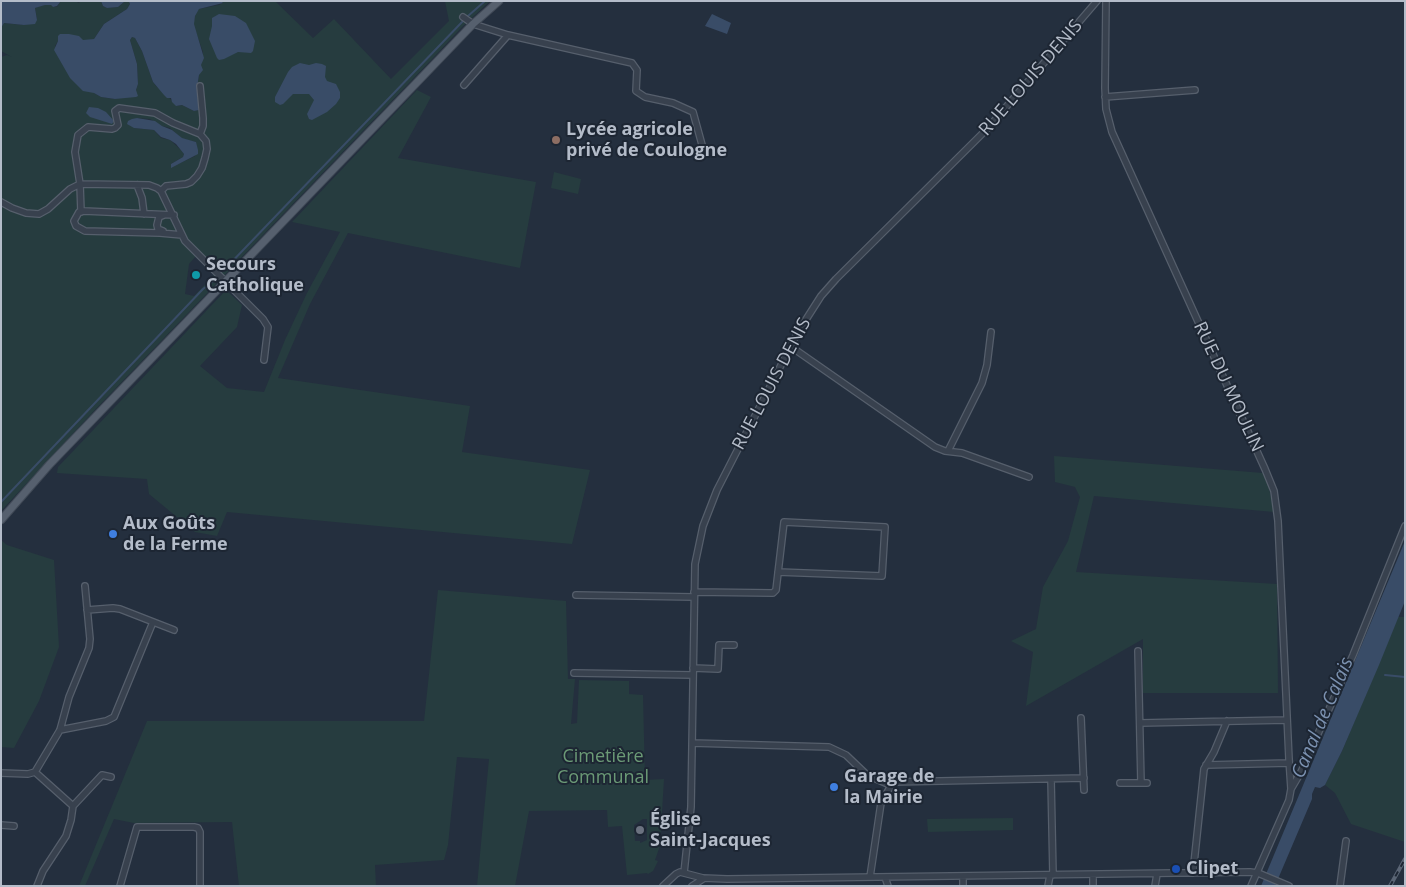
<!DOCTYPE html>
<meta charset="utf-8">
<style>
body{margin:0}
#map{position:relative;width:1406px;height:887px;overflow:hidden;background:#242f3e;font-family:"Open Sans",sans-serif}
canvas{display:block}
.frame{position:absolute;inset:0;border:2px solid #b4bcc9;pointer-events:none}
</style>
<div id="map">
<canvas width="1406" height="887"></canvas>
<div class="frame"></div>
</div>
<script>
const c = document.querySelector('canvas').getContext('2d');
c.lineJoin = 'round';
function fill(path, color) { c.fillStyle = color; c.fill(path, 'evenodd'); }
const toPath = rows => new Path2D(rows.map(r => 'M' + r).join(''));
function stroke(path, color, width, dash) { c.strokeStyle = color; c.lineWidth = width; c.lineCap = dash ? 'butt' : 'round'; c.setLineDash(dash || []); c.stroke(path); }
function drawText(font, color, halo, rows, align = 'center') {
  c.font = font + ' "Open Sans",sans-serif'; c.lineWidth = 4; c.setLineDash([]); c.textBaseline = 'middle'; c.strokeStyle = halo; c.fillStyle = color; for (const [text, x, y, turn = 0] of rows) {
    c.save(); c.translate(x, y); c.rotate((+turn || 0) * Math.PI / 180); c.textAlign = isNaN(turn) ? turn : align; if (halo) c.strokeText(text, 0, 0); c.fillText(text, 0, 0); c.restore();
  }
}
fill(toPath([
 [61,1,77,1,78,3,82,1,101,1,103,6,107,8,118,7,124,2,129,2,130,4,127,9,104,24,94,39,88,41,58,41,55,46,94,93,101,97,115,99,136,90,138,84,137,64,130,40,132,37,135,38,142,51,153,82,156,86,178,106,182,105,194,111,199,110,197,88,203,52,193,24,196,12,199,9,219,5,223,3,221,1,275,1,313,38,334,19,391,79,449,21,445,1,490,1,461,28,435,56,93,412,1,511,1,57,7,55,12,57,1,51,1,28,3,23,24,25,37,19,35,8,44,5,51,5,53,7,57,7],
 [137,118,150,119,162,126,170,128,182,139,196,142,195,156,178,164,171,164,183,157,184,154,181,150,170,140,161,138,154,130,134,128],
 [196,256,215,274,194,296,185,294,189,264],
 [417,90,431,97,398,158,536,182,520,268,348,233,310,304,278,378,470,406,462,452,590,470,572,544,227,512,217,536,195,532,149,494,147,479,57,473,58,467,226,290,242,305,237,327,200,366,227,388,264,392,285,340,307,293,340,232,292,222],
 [554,172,581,179,578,194,551,188],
 [1054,456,1263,473,1268,483,1274,512,1094,496,1076,572,1277,584,1278,693,1143,693,1143,639,1026,706,1033,652,1011,641,1036,629,1043,587,1068,541,1080,497,1075,487,1055,482],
 [1,540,7,545,54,560,59,647,39,701,14,748,1,747],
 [438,590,566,601,568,679,575,679,571,724,577,723,579,680,629,681,629,694,643,695,645,780,664,779,660,846,655,860,658,861,653,871,648,874,647,873,627,875,622,826,608,827,607,810,529,811,515,886,477,886,489,759,457,757,448,845,444,860,375,865,376,886,239,886,232,822,134,823,114,819,85,886,79,886,147,721,424,721],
 [643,819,647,819,647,840,640,843,640,841,635,841,634,825],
 [1398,617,1405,617,1405,842,1351,824,1335,793,1325,785,1342,751],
 [1013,818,1013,830,928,832,927,819]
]), '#263c3f');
fill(toPath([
 [1,1,6,2,61,1,57,6,53,7,51,5,45,5,35,8,37,20,35,24,24,25,4,23,1,28],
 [101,1,221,1,223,3,199,9,195,16,194,24,204,58,201,65,203,70,199,75,197,88,199,110,194,111,182,105,176,106,172,102,171,98,167,98,164,95,153,82,142,51,135,38,132,37,130,40,137,64,138,84,136,90,138,96,136,97,115,99,101,97,94,93,83,91,70,78,54,50,58,41,58,36,60,34,69,34,79,36,83,40,94,39,104,24,127,9,130,4,129,2,124,2,118,7,107,8,103,6],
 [219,14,235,16,246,23,255,41,253,51,251,53,238,52,224,59,219,60,217,58,209,39,212,26,212,18],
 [712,14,731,23,727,34,705,26],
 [300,63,309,65,316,63,322,64,326,66,325,77,327,81,336,84,340,92,340,98,336,104,327,112,312,120,309,119,307,114,314,100,309,94,293,94,283,104,280,105,275,102,275,97,288,72,292,67],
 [89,107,98,108,106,112,114,121,112,124,109,123,90,117,86,113],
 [137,118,155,121,162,126,172,130,182,138,196,142,198,150,198,154,171,168,171,164,183,157,184,154,176,144,170,140,161,137,154,130,134,128,127,124,128,121,132,119],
 [1405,541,1405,601,1379,665,1342,751,1325,785,1320,788,1315,787,1312,794,1312,799,1275,886,1261,886]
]), '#394c67');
stroke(toPath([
 [468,16,485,1],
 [223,271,463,21],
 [1,502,203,289,216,279],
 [1385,675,1405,677]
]), '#394c67', 2);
const minor = toPath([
 [1106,1,1105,88,1106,109,1112,132,1265,469,1274,491,1278,521,1289,759,1291,789],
 [463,17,473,24,508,35,464,85],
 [508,35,632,63,637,70,636,91,645,97,673,103,693,112,704,152],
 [200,86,203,118,203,126,200,134],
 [1105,97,1195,90],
 [137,185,142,198,144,214],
 [1,202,12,208,26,213,39,214,48,209,70,189,80,184,149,185,157,188,161,191,185,241,263,319,268,327,264,360],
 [81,212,80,184,75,152,78,135,88,127,112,129,115,128,118,125,115,111,119,108,155,113,173,123,200,134,206,141,207,149,205,158,202,168,197,176,191,182,186,184,166,186,161,191],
 [174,215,84,211,79,212,74,221,76,226,85,231,160,233,182,235],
 [163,231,158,229,157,225,159,217,164,215],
 [790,346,935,447,945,451,962,453,1029,477],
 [948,451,982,383,987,365,991,332],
 [694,592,773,593,776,590,784,522,885,527,882,576,778,572],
 [576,595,694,597],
 [87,610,113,608,120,609,174,630],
 [1138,651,1141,783],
 [693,668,718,669,719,645,734,645],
 [574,673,693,675],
 [1081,718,1084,790],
 [1140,723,1287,720],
 [60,730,106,721,114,717,153,622],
 [692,743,829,747,846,755,867,775,890,785],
 [1206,765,1289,763],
 [35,772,60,730,69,697,89,648,90,639,85,586],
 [1,773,28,774,35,772,73,806],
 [1051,779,1053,875],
 [1120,783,1147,783],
 [1,825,14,826],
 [684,873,691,807,695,564,703,526,717,490,798,332,821,296,836,279,988,128,1097,1],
 [1193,873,1204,769,1214,752,1227,721],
 [1093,875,1093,886],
 [870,877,881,803,893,782,1084,778],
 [885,877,888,886],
 [37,886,43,871,66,836,71,820,73,806,102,775,111,777],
 [120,886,137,827,194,827,198,828,200,832,200,886],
 [663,886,676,874,680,872,703,878,727,879,1250,872,1258,873,1289,886],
 [692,886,703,879],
 [963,886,963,876],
 [1048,886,1050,875],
 [1155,886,1157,874],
 [1251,886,1289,800,1291,789,1301,772,1353,655,1405,526],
 [1340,886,1346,841]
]);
const major = toPath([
 [1,520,49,465,425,74,473,24,499,1]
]);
stroke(minor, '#565f6c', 8);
stroke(major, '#414a57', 9);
stroke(minor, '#38414e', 5.5);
stroke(major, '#56606e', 7);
const rail = toPath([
 [1390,886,1405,859]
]);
stroke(rail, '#5a6575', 4);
stroke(rail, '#1d2633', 2, [5.5]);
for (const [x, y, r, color] of [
 [556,140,5,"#8d6e63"],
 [196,275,5,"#0f9aa8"],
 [113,534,5,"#3f7fe0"],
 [834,787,5,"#3f7fe0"],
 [640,830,5,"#6b7280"],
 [1176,869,5,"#1a4fb4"]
]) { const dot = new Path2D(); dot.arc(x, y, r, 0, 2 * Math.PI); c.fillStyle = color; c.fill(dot); stroke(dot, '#1d2633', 2); }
drawText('18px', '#b4bcc9', '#1d2633', [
 ["RUE LOUIS DENIS",1031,78,-49],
 ["RUE LOUIS DENIS",772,384,-62],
 ["RUE DU MOULIN",1228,387,65]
]);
drawText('bold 18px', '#b4bcc9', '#1d2633', [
 ["Lycée agricole",566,130],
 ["privé de Coulogne",566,151],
 ["Secours",206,265],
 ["Catholique",206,286],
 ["Aux Goûts",123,524],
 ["de la Ferme",123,545],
 ["Garage de",844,777],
 ["la Mairie",844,798],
 ["Église",650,820],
 ["Saint-Jacques",650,841],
 ["Clipet",1186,869]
], 'left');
drawText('18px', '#6b9a76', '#1d2633', [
 ["Cimetière",603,757],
 ["Communal",603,778]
]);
drawText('italic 19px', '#7c92b1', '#1d2633', [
 ["Canal de Calais",1323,718,-67]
]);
</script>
